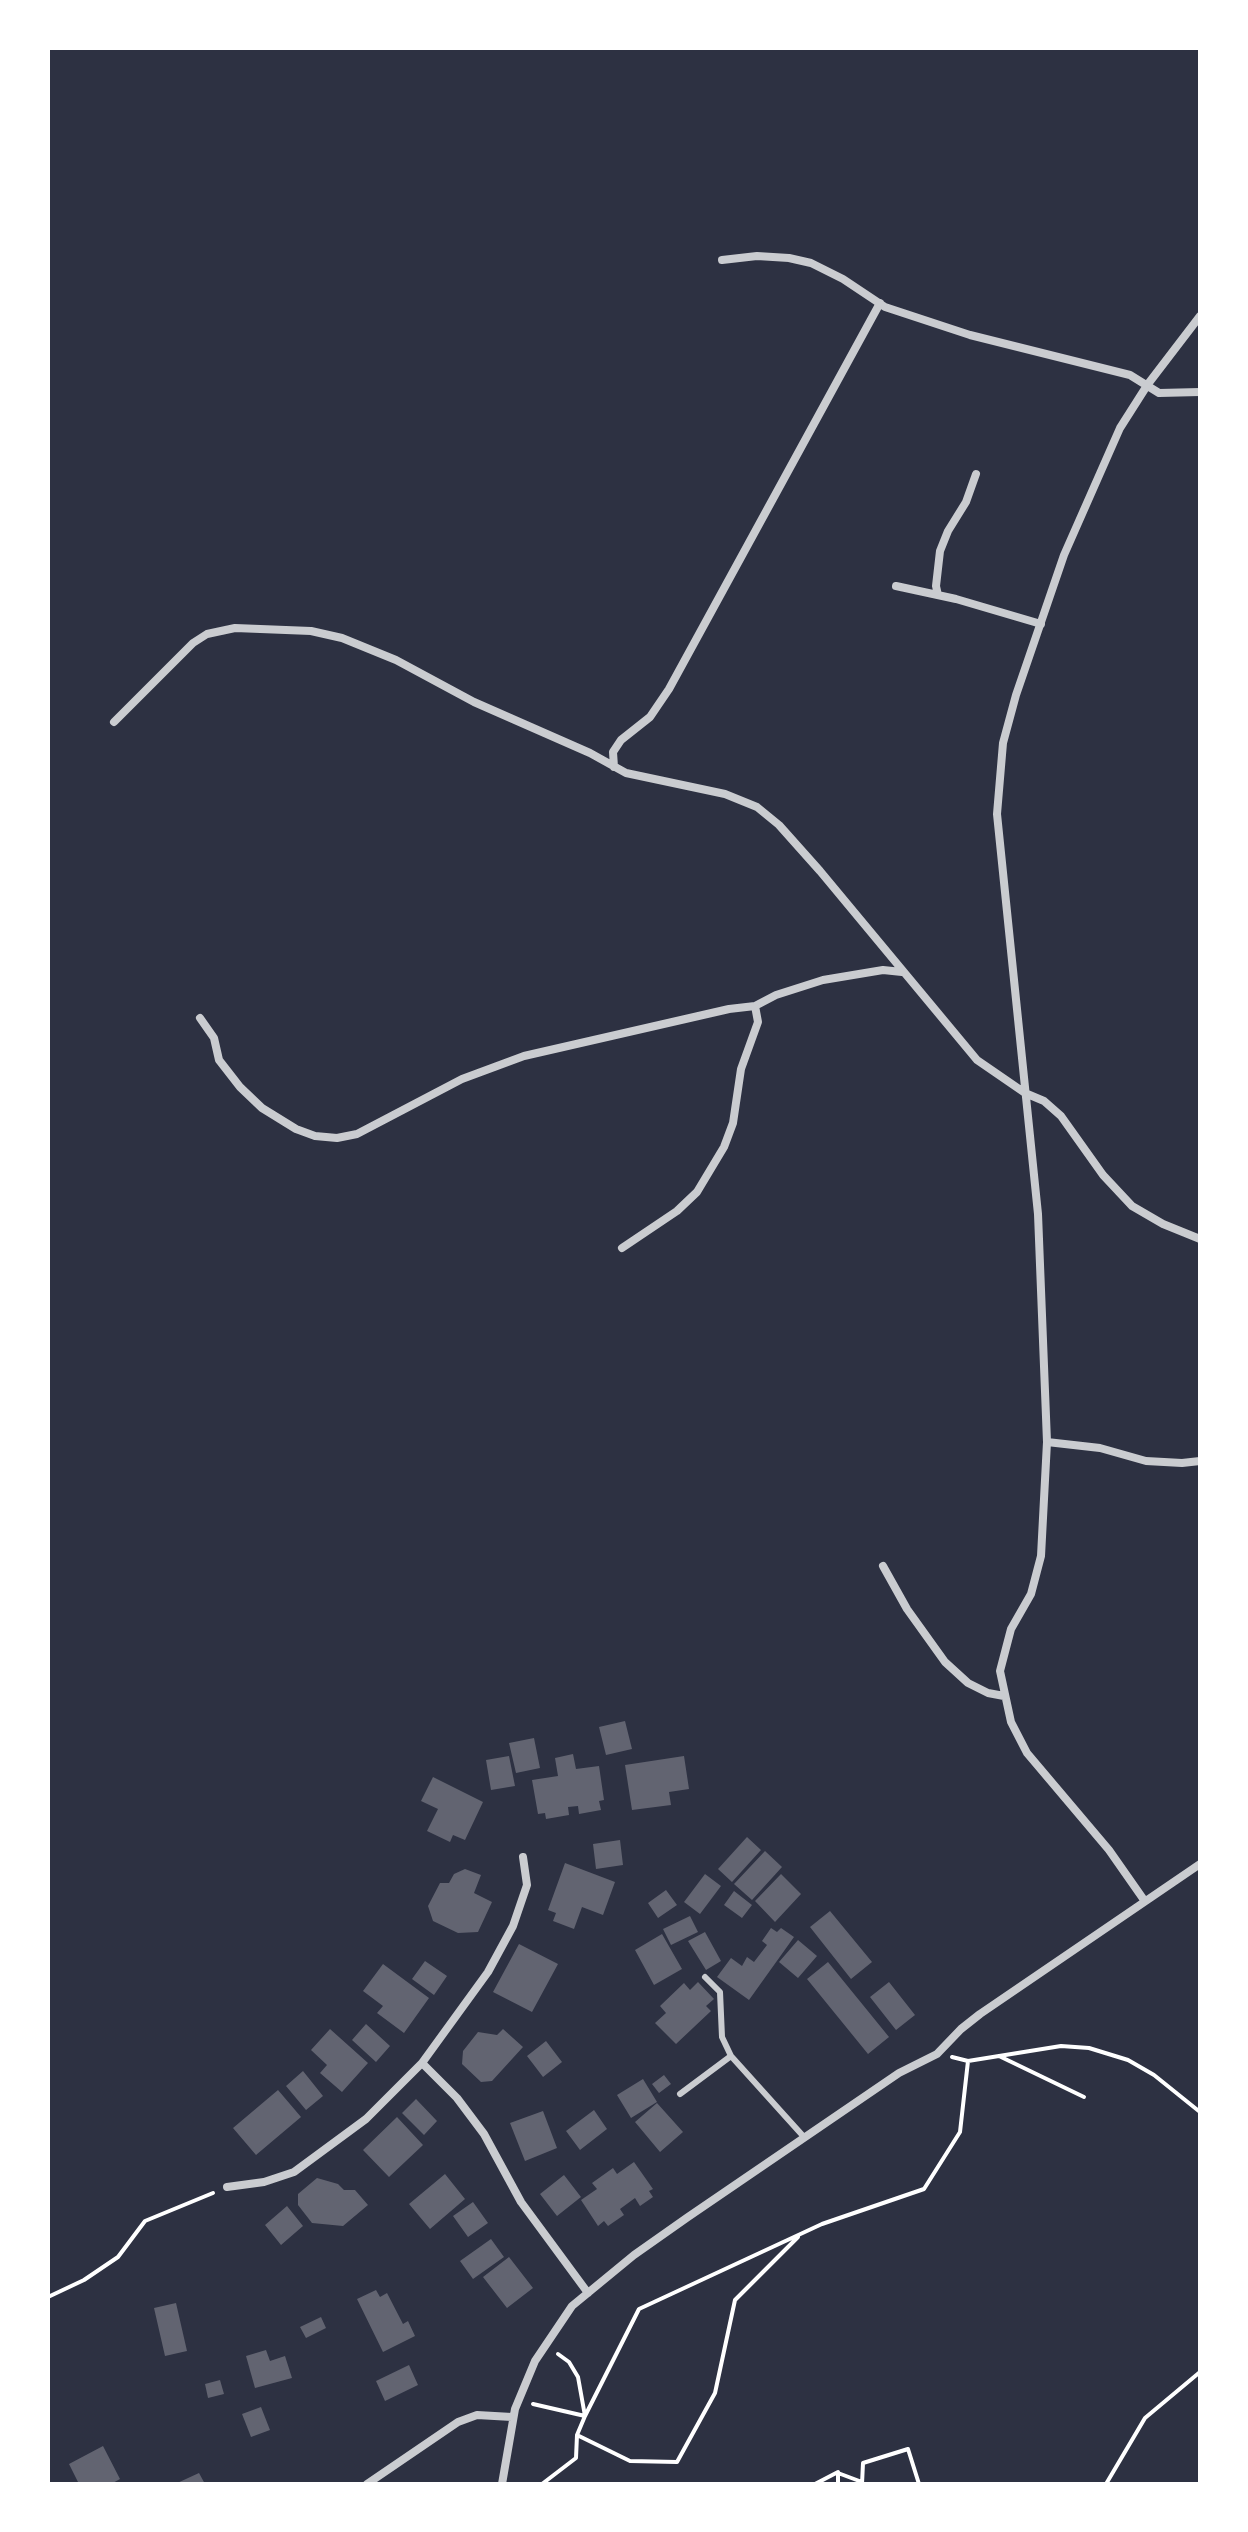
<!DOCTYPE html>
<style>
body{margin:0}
#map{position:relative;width:1248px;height:2532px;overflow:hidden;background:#2d3142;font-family:"Roboto Condensed",sans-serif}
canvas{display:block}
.frame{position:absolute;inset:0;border:50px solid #fff;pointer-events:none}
</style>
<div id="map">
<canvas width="1248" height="2532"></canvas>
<div class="frame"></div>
</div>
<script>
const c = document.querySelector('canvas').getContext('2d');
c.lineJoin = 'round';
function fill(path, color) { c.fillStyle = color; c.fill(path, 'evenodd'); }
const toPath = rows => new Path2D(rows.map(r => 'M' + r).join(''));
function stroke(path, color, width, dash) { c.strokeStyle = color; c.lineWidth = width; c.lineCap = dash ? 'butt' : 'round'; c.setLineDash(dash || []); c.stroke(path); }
fill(toPath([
 [625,1721,632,1749,606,1755,599,1727],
 [534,1738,540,1768,516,1773,509,1743],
 [573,1754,576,1769,599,1766,604,1800,599,1801,601,1810,579,1814,578,1806,568,1807,569,1815,546,1819,545,1813,538,1814,532,1780,558,1776,555,1758],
 [509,1756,515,1786,491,1790,486,1760],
 [684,1756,689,1789,669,1792,671,1805,632,1810,625,1765],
 [433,1777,483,1802,465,1840,453,1835,450,1842,427,1831,438,1809,421,1801],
 [747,1837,761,1850,732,1882,718,1869],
 [620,1840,623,1865,596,1869,593,1844],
 [765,1851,782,1867,752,1900,734,1884],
 [565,1863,615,1882,603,1915,582,1907,574,1929,553,1921,556,1913,548,1910],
 [465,1869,481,1875,474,1893,492,1902,478,1932,458,1933,433,1921,428,1906,440,1883,449,1883,454,1874],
 [705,1874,721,1886,700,1914,684,1902],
 [781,1874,801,1894,775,1922,755,1901],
 [666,1890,677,1905,658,1918,648,1903],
 [734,1891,752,1905,742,1918,724,1905],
 [830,1911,872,1962,851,1979,810,1927],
 [690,1916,698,1932,671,1945,663,1929],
 [771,1928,777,1932,781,1928,794,1937,749,2000,717,1977,731,1958,742,1966,747,1957,754,1962,767,1945,762,1941],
 [705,1932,721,1961,706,1970,688,1941],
 [662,1934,682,1969,654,1985,635,1950],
 [798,1940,817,1956,798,1978,779,1962],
 [519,1944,558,1964,532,2012,493,1992],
 [425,1961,447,1976,434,1995,412,1979],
 [828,1962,889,2037,868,2054,807,1979],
 [383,1964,429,1998,404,2033,377,2013,383,2006,363,1991],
 [698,1982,714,1999,706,2006,711,2011,676,2044,655,2023,666,2013,660,2006,684,1983,690,1990],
 [889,1982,915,2015,896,2030,870,1997],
 [366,2024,390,2046,376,2062,352,2040],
 [330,2029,368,2063,342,2092,320,2073,327,2065,311,2050],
 [503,2029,523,2047,492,2081,481,2082,462,2064,463,2051,478,2032,497,2035],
 [546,2041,562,2062,543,2077,527,2056],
 [303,2071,323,2096,306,2110,286,2086],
 [664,2075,671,2084,659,2093,652,2084],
 [643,2079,657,2102,631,2118,617,2095],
 [278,2090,301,2117,256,2155,233,2128],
 [416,2099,437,2121,424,2135,402,2113],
 [657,2103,683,2132,660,2152,635,2122],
 [594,2110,607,2129,580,2150,566,2131],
 [543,2111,557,2148,525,2161,510,2123],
 [397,2117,423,2145,389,2177,363,2150],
 [634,2162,653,2189,649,2191,653,2197,640,2206,635,2198,620,2209,624,2215,608,2226,604,2221,598,2226,581,2200,597,2189,592,2183,613,2168,617,2174],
 [445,2174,465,2199,430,2229,409,2204],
 [564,2175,581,2197,557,2216,540,2194],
 [317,2178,338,2184,344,2190,355,2190,368,2205,343,2226,312,2223,298,2205,298,2194],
 [473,2202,488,2223,468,2237,453,2216],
 [287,2206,303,2226,281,2245,265,2225],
 [491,2239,504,2257,473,2279,460,2261],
 [509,2257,533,2288,507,2308,483,2277],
 [376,2290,380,2297,387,2293,403,2324,408,2321,415,2336,383,2352,357,2299],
 [176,2303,187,2351,165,2356,154,2308],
 [321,2317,326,2328,306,2338,300,2327],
 [266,2350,270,2361,285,2356,292,2378,255,2388,246,2356],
 [409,2365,418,2385,385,2401,376,2381],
 [220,2380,224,2394,208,2398,205,2384],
 [261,2407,270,2430,251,2437,242,2414],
 [103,2446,120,2479,111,2484,79,2484,69,2464],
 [199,2473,205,2484,175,2484]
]), '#626471');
stroke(toPath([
 [999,2056,1061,2046,1089,2048,1128,2060,1154,2075,1200,2112],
 [952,2057,968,2061,999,2056,1084,2097],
 [48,2297,84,2280,118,2257,145,2221,213,2193],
 [533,2404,585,2416,578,2377,569,2362,558,2354],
 [577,2435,630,2461,677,2462,715,2393,735,2300,798,2237],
 [838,2473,862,2482],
 [542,2484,576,2458,577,2435,585,2416,639,2309,822,2224,924,2189,960,2132,968,2061],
 [815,2484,838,2472,838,2484],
 [862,2484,863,2463,908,2449,919,2484],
 [1106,2484,1145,2418,1200,2372]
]), '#fff', 4);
stroke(toPath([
 [705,1977,720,1992,722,2037,731,2056,804,2137],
 [680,2094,731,2056]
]), '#caccd0', 6);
stroke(toPath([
 [722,260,757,256,789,258,811,263,843,279,885,307,970,335,1130,375,1159,393,1200,392],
 [896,586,956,599,1041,624],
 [938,595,936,586,940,551,948,531,966,502,976,474],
 [114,722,193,643,207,634,235,628,311,631,342,638,396,660,474,702,590,753,626,773,725,794,757,807,779,825,820,871,977,1060,1025,1093,1044,1101,1061,1116,1103,1175,1132,1206,1163,1224,1200,1239],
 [614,767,613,752,621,740,650,717,669,689,880,303],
 [200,1018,214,1038,219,1060,240,1087,262,1108,296,1129,315,1136,337,1138,357,1134,462,1079,524,1056,729,1009,755,1006,776,995,823,980,883,970,902,972],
 [622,1248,677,1211,697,1192,724,1147,733,1123,741,1069,758,1022,755,1006],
 [1047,1442,1100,1448,1146,1461,1182,1463,1200,1461],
 [883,1566,907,1609,945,1662,968,1683,988,1693,1004,1696],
 [1144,1900,1109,1850,1027,1753,1011,1722,1000,1671,1011,1629,1031,1594,1041,1556,1047,1442,1038,1214,997,814,1003,743,1016,695,1064,555,1120,428,1148,384,1200,316],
 [422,2063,457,2098,484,2134,521,2202,588,2293],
 [227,2187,264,2182,294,2172,366,2119,422,2063,488,1972,513,1926,527,1885,523,1857],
 [367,2484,458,2422,477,2415,512,2417],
 [502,2484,515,2409,535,2361,572,2306,634,2255,688,2217,899,2073,937,2054,961,2029,980,2014,1200,1864]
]), '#caccd0', 8);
</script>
